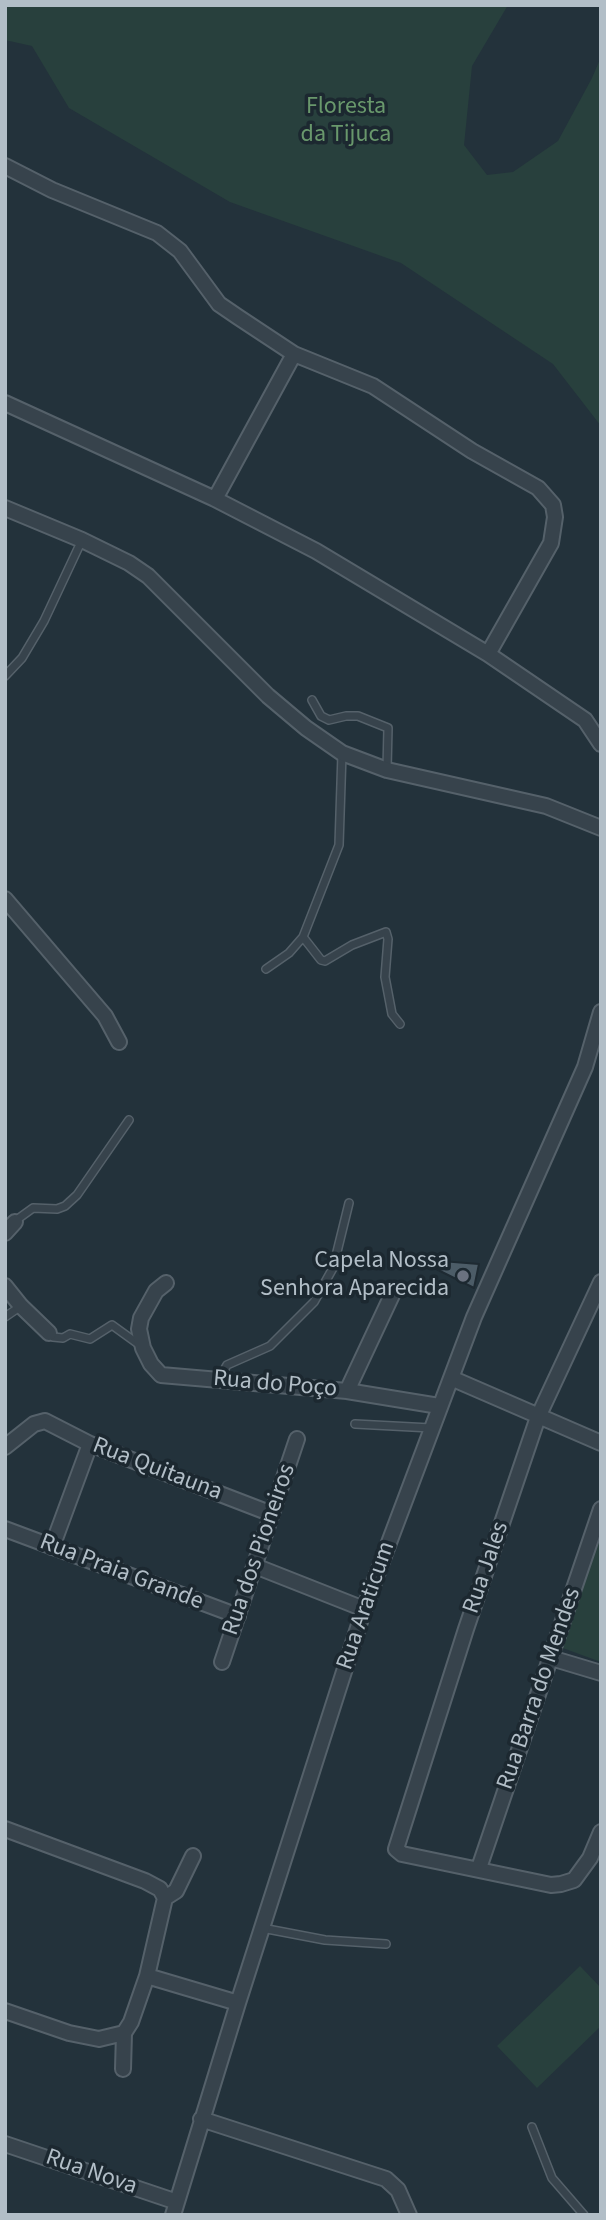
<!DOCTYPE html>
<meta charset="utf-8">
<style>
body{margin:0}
#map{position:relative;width:606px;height:2220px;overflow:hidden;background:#23323b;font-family:"Source Sans 3",sans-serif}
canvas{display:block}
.frame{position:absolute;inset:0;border:7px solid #b2bec7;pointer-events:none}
</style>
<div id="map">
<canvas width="606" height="2220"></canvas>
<div class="frame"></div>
</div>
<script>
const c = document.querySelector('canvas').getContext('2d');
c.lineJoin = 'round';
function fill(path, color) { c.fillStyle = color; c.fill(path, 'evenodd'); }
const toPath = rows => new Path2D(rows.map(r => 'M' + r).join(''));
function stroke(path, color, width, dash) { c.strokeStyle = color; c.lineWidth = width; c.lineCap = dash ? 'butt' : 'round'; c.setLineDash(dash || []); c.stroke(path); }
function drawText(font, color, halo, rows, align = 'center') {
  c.font = font + ' "Source Sans 3",sans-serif'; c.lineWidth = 7; c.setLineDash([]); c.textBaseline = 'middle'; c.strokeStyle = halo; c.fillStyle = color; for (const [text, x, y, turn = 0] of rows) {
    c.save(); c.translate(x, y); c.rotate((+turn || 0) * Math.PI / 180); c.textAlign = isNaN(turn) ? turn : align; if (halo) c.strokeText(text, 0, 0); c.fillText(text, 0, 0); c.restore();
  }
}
fill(toPath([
 [5,5,508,5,472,66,464,145,487,175,513,172,558,141,592,78,601,57,601,426,553,364,401,263,230,202,69,108,32,46,5,40],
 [601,1523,601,1662,560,1647],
 [580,1966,601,1988,601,2026,537,2088,497,2046]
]), '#28403d');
const building = toPath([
 [416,1259,479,1264,474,1288,416,1259]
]);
fill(building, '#4c5c67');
stroke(building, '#1e2a32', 2);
const service = toPath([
 [5,676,22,658,44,621,82,540],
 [312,700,321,716,329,720,346,716,358,716,388,728,387,769],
 [303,937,321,960,325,961,352,945,386,932,388,939,385,977,392,1014,400,1024],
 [266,969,289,953,303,937,339,845,342,753],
 [15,1221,33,1208,57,1209,65,1206,77,1195,129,1120],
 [5,1317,21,1306],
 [49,1334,53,1337,63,1338,70,1334,90,1339,112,1325,141,1346],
 [219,1379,227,1365,270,1346,314,1302,333,1268,349,1203],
 [355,1424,431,1428],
 [262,1928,325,1940,386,1944],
 [532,2127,552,2178,584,2215]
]);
const minor = toPath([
 [5,166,52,190,157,233,180,251,219,304,238,317,294,354,373,386,472,451,538,488,553,505,555,517,551,543,488,654],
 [5,403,215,499,316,551,488,654,585,720,601,744],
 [215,499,294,354],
 [5,508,82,540,129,563,148,576,268,696,306,728,342,753,387,770,546,806,601,828],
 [5,899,105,1016,119,1042],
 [5,1233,15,1222],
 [601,1282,538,1417,466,1629,396,1849,402,1854,551,1885,561,1884,574,1880,590,1858,601,1832],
 [166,1283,156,1291,141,1318,139,1329,143,1348,151,1364,161,1375,347,1391,439,1406],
 [5,1286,21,1306,49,1333],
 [451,1378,601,1443],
 [347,1391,392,1295],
 [5,1447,34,1424,45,1421,90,1444,272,1514],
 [5,1529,238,1616],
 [52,1547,90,1444],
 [255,1566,364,1609],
 [551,1658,601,1673],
 [222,1662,297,1439],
 [5,1829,145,1881,160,1889,165,1898],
 [479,1868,601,1509],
 [147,1976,238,2003],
 [5,2011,69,2033,99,2039,124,2033],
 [123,2069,124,2033,131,2022,147,1976,165,1898,176,1891,193,1856],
 [201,2119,386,2179,398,2190,409,2215],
 [5,2144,177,2202],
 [173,2215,238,2003,364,1609,474,1317,585,1067,601,1012]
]);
stroke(service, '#55616a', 10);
stroke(minor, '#55616a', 18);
stroke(service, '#37434c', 7);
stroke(minor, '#37434c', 14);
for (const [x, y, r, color] of [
 [463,1276,7,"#6b7280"]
]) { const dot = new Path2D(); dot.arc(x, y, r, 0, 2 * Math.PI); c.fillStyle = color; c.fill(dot); stroke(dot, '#1c2830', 2.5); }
drawText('24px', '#69986c', '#1c2830', [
 ["Floresta",346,108],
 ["da Tijuca",346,136]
]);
drawText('24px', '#b2bec7', '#1c2830', [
 ["Capela Nossa",449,1262],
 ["Senhora Aparecida",449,1290]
], 'right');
drawText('24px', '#b2bec7', '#1c2830', [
 ["Rua do Poço",275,1385,5],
 ["Rua Quitauna",157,1470,21],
 ["Rua dos Pioneiros",260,1550,-71],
 ["Rua Jales",487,1568,-71],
 ["Rua Praia Grande",121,1573,21],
 ["Rua Araticum",367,1606,-71],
 ["Rua Barra do Mendes",540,1689,-71],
 ["Rua Nova",91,2173,19]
]);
</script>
